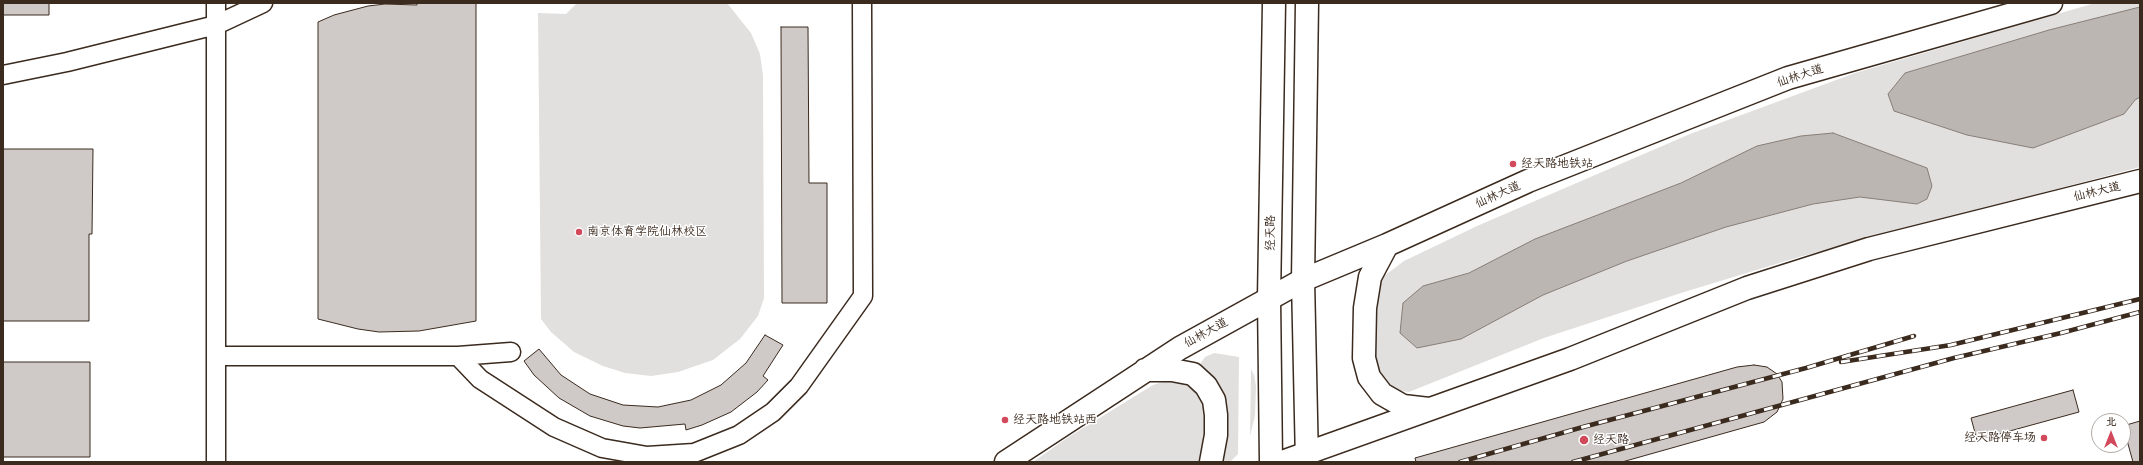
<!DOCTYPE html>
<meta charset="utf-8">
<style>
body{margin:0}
#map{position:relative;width:2143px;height:465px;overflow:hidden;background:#fff;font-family:"Shantell Sans","LXGW WenKai TC",sans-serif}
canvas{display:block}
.frame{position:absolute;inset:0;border:4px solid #3b2a1e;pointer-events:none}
.north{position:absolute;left:2091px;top:413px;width:40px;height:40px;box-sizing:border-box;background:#fff;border:1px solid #b1aaa5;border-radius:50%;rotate:0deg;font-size:11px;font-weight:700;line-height:16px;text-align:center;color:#3b2a1e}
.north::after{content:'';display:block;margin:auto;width:14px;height:18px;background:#d1495b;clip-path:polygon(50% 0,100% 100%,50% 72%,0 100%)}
</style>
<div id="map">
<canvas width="2143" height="465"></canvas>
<div class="frame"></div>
<div class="north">北</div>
</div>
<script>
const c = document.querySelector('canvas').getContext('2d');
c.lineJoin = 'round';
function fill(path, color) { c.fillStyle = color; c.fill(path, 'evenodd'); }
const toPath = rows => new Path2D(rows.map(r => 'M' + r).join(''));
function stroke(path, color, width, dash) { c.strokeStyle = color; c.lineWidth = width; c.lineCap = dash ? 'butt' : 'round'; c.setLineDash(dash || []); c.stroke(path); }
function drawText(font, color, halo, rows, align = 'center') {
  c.font = font + ' "Shantell Sans","LXGW WenKai TC",sans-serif'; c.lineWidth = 3; c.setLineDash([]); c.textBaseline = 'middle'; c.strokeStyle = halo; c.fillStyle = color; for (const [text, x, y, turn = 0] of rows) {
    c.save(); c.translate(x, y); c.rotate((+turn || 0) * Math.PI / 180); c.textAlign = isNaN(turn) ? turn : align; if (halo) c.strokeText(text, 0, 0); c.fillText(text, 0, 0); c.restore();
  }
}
fill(toPath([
 [577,3,727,3,751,33,760,54,763,76,764,298,758,316,740,339,713,360,678,372,651,376,625,373,603,366,574,352,551,332,541,319,538,13,566,14],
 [2095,3,2140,3,2140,167,1799,257,1681,293,1544,338,1409,392,1393,390,1383,381,1373,364,1376,294,1384,276,1404,261,1477,226,1690,134,1855,73],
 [1214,353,1239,357,1238,454,1230,462,1221,461,1200,364,1205,357],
 [1251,369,1254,375,1256,386,1255,416,1250,436],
 [1169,380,1186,383,1199,392,1209,406,1204,457,1200,462,1033,462,1067,438,1153,385]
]), '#e2e0de');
const water = toPath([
 [2140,7,2140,97,2135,100,2124,114,2033,148,1967,135,1894,111,1888,94,1905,73,2049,30,2140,7],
 [1833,133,1927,168,1932,186,1927,199,1917,204,1860,197,1813,204,1726,227,1627,261,1543,295,1461,339,1417,348,1400,333,1403,303,1423,286,1469,273,1535,239,1681,183,1757,146,1801,136,1833,133]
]);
fill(water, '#bcb6b3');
stroke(water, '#887e77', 1);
const building = toPath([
 [3,3,49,3,49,15,3,15,3,3],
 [417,3,476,3,476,321,419,331,379,332,358,329,318,319,318,22,334,15,368,6,385,4,417,5,417,3],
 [781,27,808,27,809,183,827,183,827,303,782,303,781,27],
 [3,149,93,149,92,234,89,234,89,321,3,321,3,149],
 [765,335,783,345,763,376,768,380,757,392,731,412,702,425,686,430,685,424,640,428,623,426,590,416,559,398,534,375,524,361,539,349,561,375,590,394,623,405,658,407,691,400,721,385,746,363,765,335],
 [3,362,90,362,90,457,3,457,3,362],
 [1754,365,1767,367,1777,374,1782,382,1783,399,1777,412,1764,422,1622,462,1416,462,1415,458,1737,367,1754,365],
 [2073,390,2079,412,1977,440,1971,418,2073,390],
 [2140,421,2140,462,2133,462,2123,426,2140,421]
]);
fill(building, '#cfcac7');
stroke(building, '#3b2a1e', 1);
const minor = toPath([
 [216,3,216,462],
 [3,75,67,62,216,25,263,3],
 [216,356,458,356,511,352],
 [458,356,480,379,554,427,602,448,647,456,694,453,739,435,773,412,799,386,863,296,862,3]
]);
const secondary = toPath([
 [1307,3,1303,280,1307,462],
 [1271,462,1269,298,1274,3]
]);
const primary = toPath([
 [1387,245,1370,277,1365,308,1364,358,1369,377,1382,394,1403,406,1429,409],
 [1145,370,1172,370,1193,374,1206,386,1214,400,1216,415,1216,435,1211,462],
 [1006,462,1180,348,1303,280,1387,245,1528,181,1788,78,2051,3],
 [1282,462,1570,359,1747,288,1869,249,2140,181]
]);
stroke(minor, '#3b2a1e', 21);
stroke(secondary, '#3b2a1e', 25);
stroke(primary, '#3b2a1e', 25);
stroke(minor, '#fff', 18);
stroke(secondary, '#fff', 22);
stroke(primary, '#fff', 22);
const rail = toPath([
 [1841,362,1951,345,2140,299],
 [1460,462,1583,427,1806,368,1914,336],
 [1573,462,1954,358,2061,333,2140,312]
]);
stroke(rail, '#3b2a1e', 4.5);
stroke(rail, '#fff', 3, [9]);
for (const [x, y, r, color] of [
 [1513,164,4,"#d1495b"],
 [579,232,4,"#d1495b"],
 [1005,420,4,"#d1495b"],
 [2044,438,4,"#d1495b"],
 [1584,440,5,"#d1495b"]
]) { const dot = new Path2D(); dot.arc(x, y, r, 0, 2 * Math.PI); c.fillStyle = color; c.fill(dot); stroke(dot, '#fff', 1.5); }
drawText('12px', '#3b2a1e', '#fff', [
 ["仙林大道",1800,76,-18],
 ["仙林大道",2097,192,-14],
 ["仙林大道",1498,195,-24],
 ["经天路",1271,233,-90],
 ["仙林大道",1206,333,-29]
]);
drawText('12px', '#3b2a1e', '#fff', [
 ["经天路地铁站",1521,164],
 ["南京体育学院仙林校区",587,232],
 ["经天路地铁站西",1013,420],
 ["经天路停车场",2036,438,"right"],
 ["经天路",1593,440]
], 'left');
</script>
